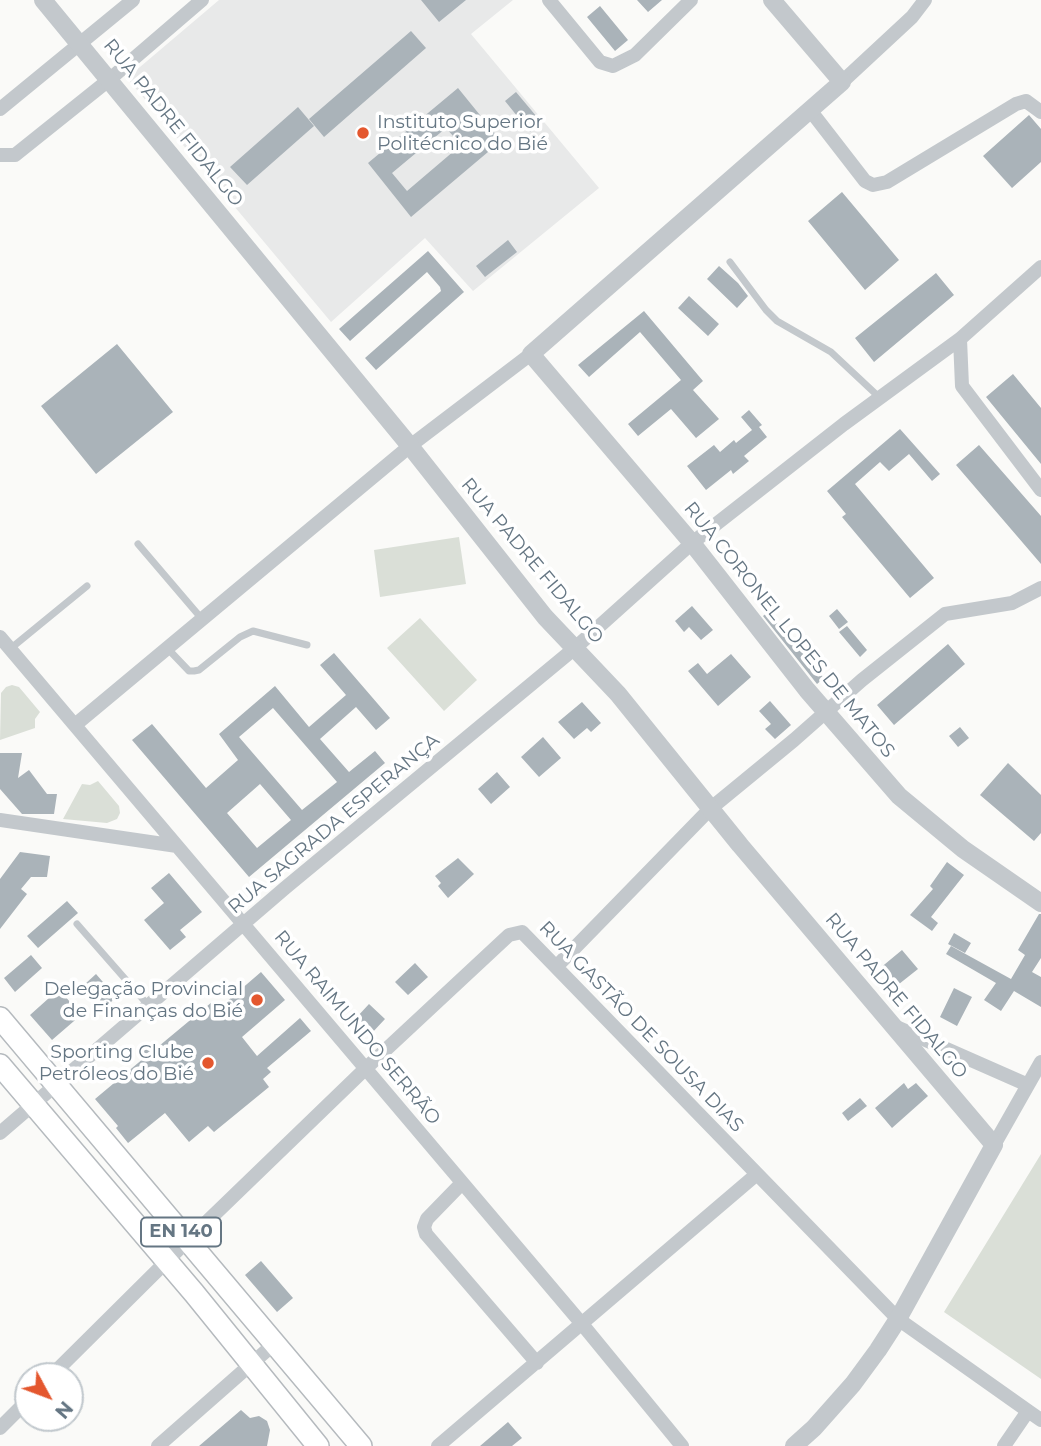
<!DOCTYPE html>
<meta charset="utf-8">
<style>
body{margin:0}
#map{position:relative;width:1041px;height:1446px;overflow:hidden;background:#fafaf8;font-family:Montserrat,sans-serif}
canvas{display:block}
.north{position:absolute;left:14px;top:1362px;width:70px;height:70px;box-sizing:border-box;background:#fff;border:2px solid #c1c8cd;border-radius:50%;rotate:131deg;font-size:19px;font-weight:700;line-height:28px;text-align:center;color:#657683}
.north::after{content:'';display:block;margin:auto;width:24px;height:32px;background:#e4572e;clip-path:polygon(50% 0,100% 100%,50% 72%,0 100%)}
</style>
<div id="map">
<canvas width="1041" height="1446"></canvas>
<div class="north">N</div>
</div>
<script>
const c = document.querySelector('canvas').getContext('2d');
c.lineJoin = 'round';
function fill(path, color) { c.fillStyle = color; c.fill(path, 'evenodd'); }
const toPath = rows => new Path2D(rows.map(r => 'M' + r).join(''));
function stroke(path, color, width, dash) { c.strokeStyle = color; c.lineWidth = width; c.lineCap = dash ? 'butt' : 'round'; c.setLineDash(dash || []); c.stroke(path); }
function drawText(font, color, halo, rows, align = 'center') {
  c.font = font + ' Montserrat,sans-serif'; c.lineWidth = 7; c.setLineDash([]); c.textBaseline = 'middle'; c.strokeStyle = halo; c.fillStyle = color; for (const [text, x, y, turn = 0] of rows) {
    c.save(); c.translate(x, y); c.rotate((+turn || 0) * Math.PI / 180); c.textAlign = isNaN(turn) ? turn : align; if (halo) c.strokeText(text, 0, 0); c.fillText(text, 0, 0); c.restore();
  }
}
fill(toPath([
 [219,0,513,0,471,34,599,188,473,291,425,238,331,322,127,78]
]), '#e8e9e9');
fill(toPath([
 [459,537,466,584,380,597,374,550],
 [420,618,477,680,444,711,387,648],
 [12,685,19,687,40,712,35,719,35,728,0,740,1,693,6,687],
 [98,781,119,806,120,813,117,819,107,823,63,819,82,784,90,785],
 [1041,1154,1041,1379,944,1312]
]), '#dadfd7');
fill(toPath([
 [421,0,466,0,439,22],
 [637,0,662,0,648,12],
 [600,6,628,40,615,51,587,17],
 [411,31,426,48,324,137,309,119],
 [458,88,501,141,411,217,368,163],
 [446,128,461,145,407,191,392,173],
 [516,92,542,123,530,132,505,101],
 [298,107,314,126,247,185,230,167],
 [1029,115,1041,129,1041,162,1012,188,983,156],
 [842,192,899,260,865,290,808,221],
 [508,240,517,252,485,277,476,266],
 [428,251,464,292,376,370,365,358,441,291,440,287,427,272,350,341,339,329],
 [719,266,738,283,748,296,737,308,707,279],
 [936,273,954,295,874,362,855,338],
 [689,296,719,324,708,336,678,308],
 [644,311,703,381,693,390,719,419,696,438,671,409,638,436,628,424,681,380,640,332,589,377,578,365],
 [117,344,173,412,96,474,41,406],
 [1013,374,1041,408,1041,464,986,397],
 [749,410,762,425,759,427,767,437,744,456,749,461,733,474,731,470,706,490,687,466,714,445,720,452,734,440,736,443,752,430,741,417],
 [900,429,940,474,932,481,909,454,889,471,880,462,855,484,934,578,910,598,842,517,846,514,827,491],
 [979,445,1041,516,1041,564,956,465],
 [692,606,713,630,701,640,689,627,684,632,675,621],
 [837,609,848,622,839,629,829,616],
 [768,612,824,678,817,684,763,616],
 [847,626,867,650,860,657,839,632],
 [948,644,965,664,894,725,877,705],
 [334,653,390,718,376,730,356,707,320,739,349,772,375,751,385,763,249,877,132,740,152,724,206,788,238,760,219,734,275,686,309,727,346,695,320,665],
 [273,708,337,782,302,810,239,737],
 [260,784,291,820,257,848,227,813],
 [731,654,751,677,718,706,688,671,698,663,707,674],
 [770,701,791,725,775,739,765,729,771,724,759,711],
 [582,702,601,723,591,732,587,728,574,739,558,722],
 [960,727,969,738,958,747,949,736],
 [543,737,561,758,539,777,521,757],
 [0,753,22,753,18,778,29,770,47,794,57,794,54,814,22,814,0,789],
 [1008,763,1041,795,1041,833,1034,841,980,795],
 [497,772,510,787,491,804,478,789],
 [20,852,50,856,47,877,31,877,21,889,27,894,0,929,0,879],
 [458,858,474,874,448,898,438,886,441,883,435,876],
 [947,862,964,875,931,917,938,923,932,931,910,915,933,889,930,886],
 [169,873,202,912,180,930,186,937,170,950,144,920,164,903,151,888],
 [67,901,78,913,38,948,27,936],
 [1039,914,1041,914,1041,958,1032,972,1041,977,1041,1007,1014,991,1001,1011,984,1000,996,983,946,954,951,946,1011,979,1025,955,1018,950],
 [954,933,971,943,965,953,948,944],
 [902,950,918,969,894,988,879,969],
 [31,955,42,968,15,992,4,978],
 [415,963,428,977,408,995,395,982],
 [261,972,285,1000,242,1037,257,1056,300,1018,311,1031,267,1068,271,1072,263,1079,269,1087,214,1132,208,1126,189,1142,165,1113,128,1143,116,1128,118,1126,95,1099,144,1058,138,1051,147,1044,153,1051,212,1002,218,1009],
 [96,974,116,997,106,1007,85,984],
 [954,988,972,997,957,1026,940,1017],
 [59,989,81,1015,52,1040,30,1015],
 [369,1004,385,1019,371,1034,356,1018],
 [904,1083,908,1089,916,1083,928,1096,892,1128,875,1108],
 [860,1098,867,1106,848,1121,842,1113],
 [261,1261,293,1298,277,1312,245,1275],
 [241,1410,250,1418,259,1416,267,1421,270,1430,267,1446,199,1446],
 [508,1422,522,1438,512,1446,480,1446]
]), '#aab3b9');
const primary = toPath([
 [0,1018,361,1446],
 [0,1065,194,1293,318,1446]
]);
stroke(primary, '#b5babe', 24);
stroke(toPath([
 [730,262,766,310,777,321,831,352,879,397],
 [138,544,202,619],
 [10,649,87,586],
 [168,649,189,671,194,671,199,670,240,637,253,631,307,645],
 [77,924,148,1005]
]), '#c3c8cc', 7);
stroke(toPath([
 [549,0,600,62,613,66,635,55,691,0],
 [842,82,912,17,925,0],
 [0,109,133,0],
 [810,110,865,181,873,185,887,182,1016,104,1026,101,1041,112],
 [0,155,15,155,110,79,202,0],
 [1041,267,960,339,962,386,1041,490],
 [0,637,582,1324,682,1446],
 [75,725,410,446,531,354],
 [0,820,177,846],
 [557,966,710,809,794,740,862,680,945,614,1012,603,1041,588],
 [894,1026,1028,1085],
 [0,1133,285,888,575,648,692,543,844,424,960,339],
 [994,1145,1041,1062],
 [462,1183,427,1219,424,1227,426,1234,537,1363],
 [51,1376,188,1240,364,1070,509,935,522,932,898,1319,1028,1411],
 [0,1428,28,1400],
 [158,1446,274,1344],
 [438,1446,757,1174],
 [1004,1446,1028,1411,1041,1420]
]), '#c3c8cc', 14);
stroke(toPath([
 [43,0,410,446,545,617,618,694,740,845,994,1145,898,1319,878,1350,853,1384,814,1428,794,1446],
 [772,0,842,82,531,354,692,543,807,690,899,796,963,849,1041,903]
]), '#c3c8cc', 18);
stroke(primary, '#fff', 21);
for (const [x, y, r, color] of [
 [363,133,7,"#e4572e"],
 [257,1000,7,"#e4572e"],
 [208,1063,7,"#e4572e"]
]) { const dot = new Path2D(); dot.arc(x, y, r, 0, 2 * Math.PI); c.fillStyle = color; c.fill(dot); stroke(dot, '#fff', 2.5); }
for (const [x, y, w] of [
 [181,1232,80]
]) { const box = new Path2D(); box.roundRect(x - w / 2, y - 14.5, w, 29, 5); c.fillStyle = '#fff'; c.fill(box); stroke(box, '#657683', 2); }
drawText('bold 18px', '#657683', null, [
 ["EN 140",181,1232]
]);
drawText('19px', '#657683', '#fff', [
 ["Instituto Superior",377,122,"left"],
 ["Politécnico do Bié",377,144,"left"],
 ["Delegação Provincial",243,989],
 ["de Finanças do Bié",243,1011],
 ["Sporting Clube",194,1052],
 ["Petróleos do Bié",194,1074]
], 'right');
drawText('19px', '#657683', '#fff', [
 ["RUA PADRE FIDALGO",173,123,51],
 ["RUA PADRE FIDALGO",532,561,50],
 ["RUA CORONEL LOPES DE MATOS",789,630,51],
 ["RUA SAGRADA ESPERANÇA",334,824,-40],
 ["RUA PADRE FIDALGO",896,996,50],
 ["RUA GASTÃO DE SOUSA DIAS",641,1027,46],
 ["RUA RAIMUNDO SERRÃO",357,1028,50]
]);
</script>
